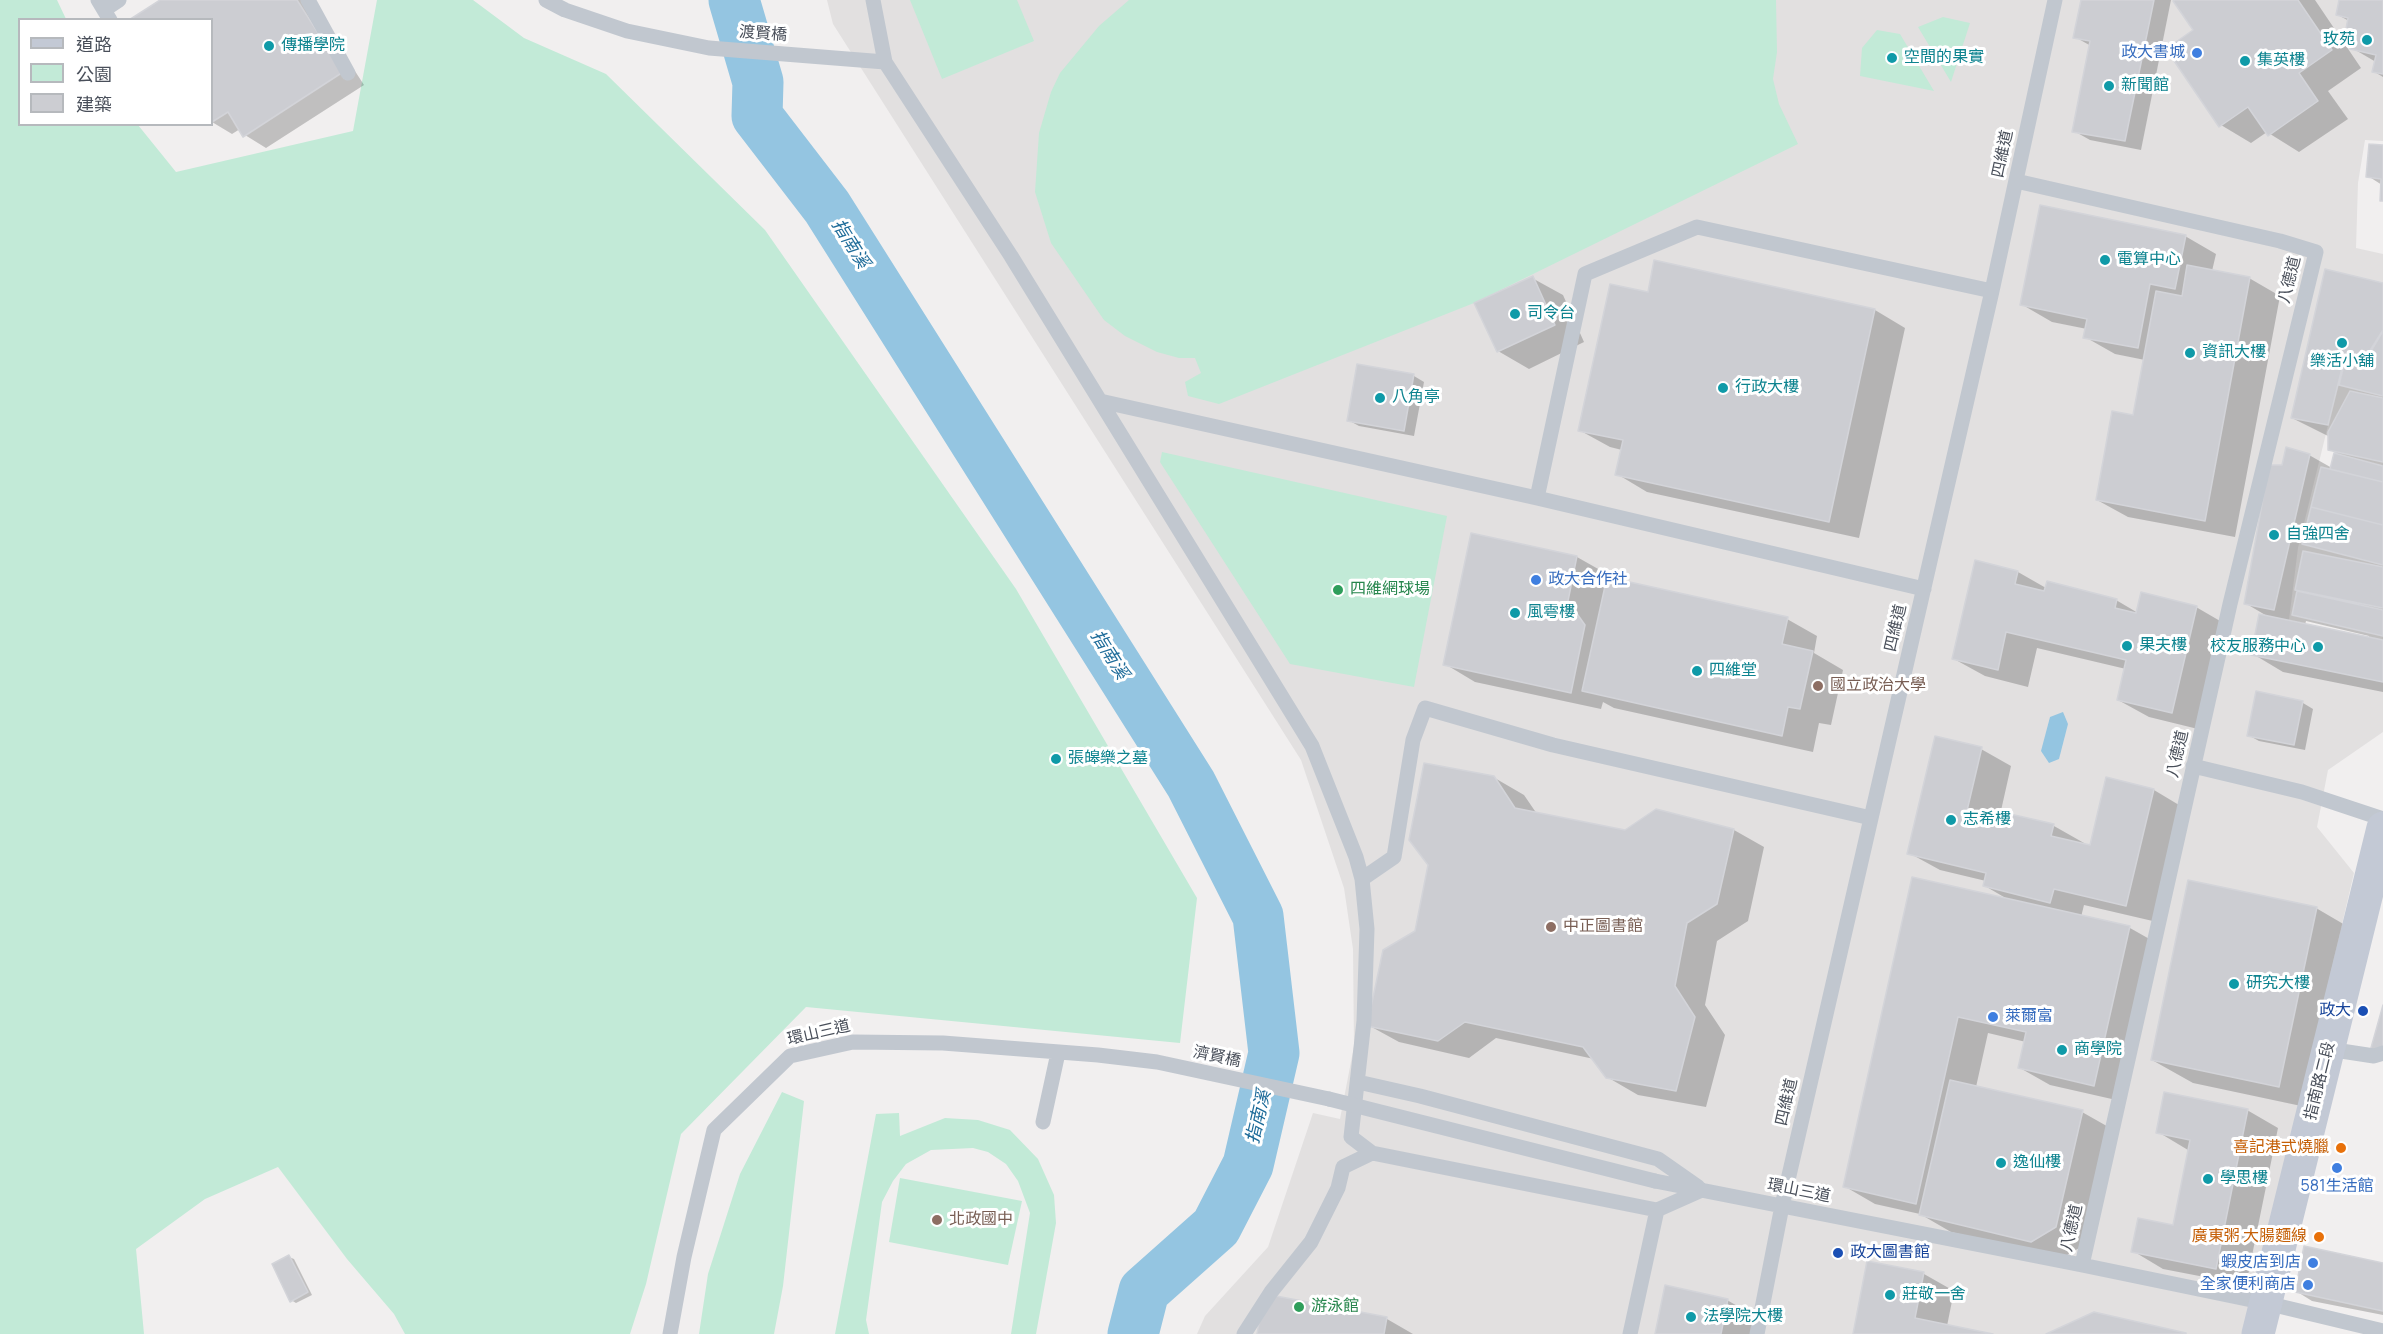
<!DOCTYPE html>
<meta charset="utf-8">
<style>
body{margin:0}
#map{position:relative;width:2383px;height:1334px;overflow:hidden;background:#f1efef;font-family:Manrope,"Noto Sans TC",sans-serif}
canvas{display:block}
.legend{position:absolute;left:18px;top:18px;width:195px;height:108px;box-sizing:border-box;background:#fff;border:2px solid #b6b9bd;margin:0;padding:8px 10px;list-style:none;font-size:18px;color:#494f5a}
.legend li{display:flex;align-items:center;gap:12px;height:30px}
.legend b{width:30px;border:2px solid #b6b9bd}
</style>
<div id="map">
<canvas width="2383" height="1334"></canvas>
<ul class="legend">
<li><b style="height:8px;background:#c3c9d5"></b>道路</li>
<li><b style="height:16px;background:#c2ead7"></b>公園</li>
<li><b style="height:16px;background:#cccdd2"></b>建築</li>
</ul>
</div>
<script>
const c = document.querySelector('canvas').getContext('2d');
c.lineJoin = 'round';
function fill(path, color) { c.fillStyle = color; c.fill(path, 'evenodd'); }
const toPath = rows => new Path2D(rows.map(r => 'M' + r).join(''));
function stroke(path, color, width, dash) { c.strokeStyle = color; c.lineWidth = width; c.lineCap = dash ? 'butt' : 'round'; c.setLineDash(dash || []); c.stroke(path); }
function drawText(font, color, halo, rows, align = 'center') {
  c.font = font + ' Manrope,"Noto Sans TC",sans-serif'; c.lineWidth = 6; c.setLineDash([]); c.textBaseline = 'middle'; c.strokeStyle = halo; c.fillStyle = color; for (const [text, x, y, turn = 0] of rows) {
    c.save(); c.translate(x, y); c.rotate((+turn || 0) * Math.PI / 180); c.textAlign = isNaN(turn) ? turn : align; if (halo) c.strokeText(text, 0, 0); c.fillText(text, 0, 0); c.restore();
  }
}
fill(toPath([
 [827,0,2383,0,2383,141,2365,140,2358,183,2356,248,2383,254,2383,330,2364,360,2345,356,2298,548,2289,620,2383,640,2383,732,2328,770,2317,827,2354,873,2246,1334,1197,1334,1205,1316,1268,1247,1313,1113,1340,1119,1354,1046,1353,949,1344,888,1301,760,833,24]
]), '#e2e0e0');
fill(toPath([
 [0,0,57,0,66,19,20,20,20,124,138,125,176,172,353,131,377,0,473,0,524,38,606,74,765,230,1016,589,1197,898,1180,1043,806,1007,681,1134,646,1284,630,1334,405,1334,394,1314,347,1259,278,1167,205,1199,136,1249,144,1334,0,1334],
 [910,0,1017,0,1034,41,942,79],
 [1129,0,1776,0,1777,52,1773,79,1779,104,1798,144,1474,303,1219,404,1188,396,1185,382,1201,373,1195,358,1179,358,1157,352,1125,336,1104,320,1051,243,1035,192,1039,133,1051,92,1060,73,1099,26],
 [1943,17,1970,23,1951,82,1918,27],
 [1877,30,1900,34,1934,91,1860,76,1862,48],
 [1162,452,1447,516,1414,687,1290,664,1160,462],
 [782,1092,804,1101,783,1286,774,1334,699,1334,708,1274,740,1174],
 [899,1113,900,1136,945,1118,978,1120,1010,1130,1038,1159,1054,1195,1056,1223,1036,1334,1011,1334,1030,1213,1018,1181,1006,1164,988,1152,973,1148,931,1150,906,1164,893,1181,882,1202,866,1320,869,1334,835,1334,876,1114],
 [900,1178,1022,1201,1008,1265,889,1242]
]), '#c2ead7');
fill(toPath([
 [2063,712,2068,724,2059,759,2049,763,2041,751,2050,717]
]), '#94c5e1');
fill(toPath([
 [162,0,309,0,364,85,266,148,245,135,240,129,232,134,212,122,212,20],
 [2083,0,2171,0,2141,150,2090,140,2074,131,2091,46,2075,37],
 [2178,0,2315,0,2361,68,2328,91,2348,119,2299,152,2267,132,2251,143,2221,125,2195,31],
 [2340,0,2383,0,2383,77,2373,71,2376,62,2352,48,2355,33,2347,28,2349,21,2338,15],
 [2383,147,2383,201,2382,185,2368,176],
 [2185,236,2216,254,2212,271,2249,278,2280,296,2235,537,2128,517,2097,500,2134,417,2145,360,2115,354,2085,337,2087,329,2052,322,2021,304],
 [1656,262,1875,310,1905,328,1859,538,1647,492,1617,474,1622,450,1610,447,1579,430,1649,294],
 [1532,278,1563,295,1584,342,1529,369,1498,351],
 [2383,285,2383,692,2283,672,2253,654,2267,616,2245,603,2283,467,2309,455,2332,468,2341,456,2329,449,2330,437,2292,418],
 [2306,621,2369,636,2369,638,2305,625],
 [1414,376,1424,382,1414,436,1359,426,1348,420],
 [1577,557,1607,574,1606,579,1787,619,1817,636,1814,653,1843,670,1831,725,1819,723,1813,752,1614,708,1603,702,1601,709,1475,682,1445,664],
 [2018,572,2046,588,2116,600,2138,613,2196,607,2227,625,2202,730,2149,717,2118,700,2126,669,2037,648,2028,687,1985,676,1954,659],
 [2303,703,2313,709,2305,750,2259,741,2248,735],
 [1981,749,2011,766,1998,824,2008,826,2054,826,2084,843,2083,845,2091,847,2108,779,2154,790,2184,808,2157,922,2084,905,2081,917,2130,928,2160,945,2125,1102,2050,1085,2020,1068,2026,1042,1988,1033,1976,1087,2082,1112,2112,1129,2086,1244,2062,1258,1951,1232,1920,1214,1875,1204,1844,1186,2009,900,1985,886,1986,881,1940,870,1909,853],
 [1493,777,1524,795,1537,814,1625,831,1734,830,1764,847,1748,921,1717,941,1705,1005,1725,1035,1706,1107,1638,1095,1607,1077,1594,1059,1496,1038,1469,1058,1399,1042,1368,1025],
 [2316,908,2357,932,2320,1110,2193,1083,2152,1060],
 [2247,1110,2278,1128,2246,1285,2163,1269,2133,1251,2174,1227,2188,1150,2158,1132],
 [289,1257,294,1259,312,1295,296,1303,291,1300],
 [1868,1263,1924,1274,1954,1291,1947,1326,1986,1334,1854,1334],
 [2383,1264,2383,1315,2312,1301,2296,1291],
 [1727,1300,1758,1318,1754,1334,1656,1334],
 [1387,1319,1413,1334,1258,1334]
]), '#0003');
stroke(toPath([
 [734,0,758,82,757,116,827,207,1191,784,1258,916,1274,1053,1248,1165,1216,1227,1144,1291,1133,1334]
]), '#94c5e1', 51);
const building = toPath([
 [160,0,297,0,343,72,243,137,228,112,212,122,212,20,129,20,160,0],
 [2081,0,2154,0,2125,141,2072,132,2090,41,2073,38,2081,0],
 [2175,0,2298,0,2332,50,2299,73,2318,101,2268,136,2248,107,2219,127,2166,49,2193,30,2173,1,2175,0],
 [2339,0,2383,0,2383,74,2372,72,2376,55,2350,49,2354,31,2346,29,2348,18,2336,15,2339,0],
 [2369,144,2383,145,2383,201,2380,201,2381,179,2366,177,2369,144],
 [2040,205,2186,235,2175,289,2150,284,2138,348,2083,338,2087,319,2020,305,2040,205],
 [1654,260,1875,309,1829,522,1615,475,1623,440,1578,431,1610,284,1648,292,1654,260],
 [2187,265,2250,277,2205,521,2096,500,2112,411,2133,415,2156,291,2182,296,2187,265],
 [2325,269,2383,283,2383,330,2364,360,2345,356,2328,425,2291,418,2325,269],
 [1533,276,1555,325,1497,352,1474,303,1533,276],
 [2383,331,2383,396,2339,385,2346,357,2365,361,2383,331],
 [1357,364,1414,374,1404,431,1347,421,1357,364],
 [2350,391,2383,398,2383,462,2328,450,2328,432,2350,391],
 [2286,447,2310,454,2274,610,2244,604,2269,465,2282,465,2286,447],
 [2334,453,2383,466,2383,482,2330,469,2334,453],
 [2321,467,2383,482,2383,525,2311,507,2321,467],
 [2311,507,2383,525,2383,565,2302,544,2311,507],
 [1471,533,1577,556,1568,601,1585,625,1571,693,1443,665,1471,533],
 [2303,551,2383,567,2383,608,2295,590,2303,551],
 [1975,560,2018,571,2015,584,2044,591,2047,581,2117,599,2115,608,2136,613,2141,592,2197,606,2172,713,2117,700,2126,660,2006,632,1998,670,1952,659,1975,560],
 [1607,577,1788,617,1782,644,1813,651,1800,709,1788,707,1782,736,1582,691,1607,577],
 [2297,591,2383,610,2383,636,2292,615,2297,591],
 [2259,614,2383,640,2383,682,2251,655,2259,614],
 [2256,691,2303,701,2294,745,2247,736,2256,691],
 [1935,736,1982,747,1966,815,2007,825,2010,814,2054,824,2051,836,2090,845,2106,777,2154,789,2126,906,2054,889,2050,903,1983,886,1986,873,1907,854,1935,736],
 [1424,763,1494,776,1515,808,1625,830,1656,809,1734,829,1717,904,1687,923,1675,986,1695,1017,1676,1091,1606,1078,1583,1047,1465,1022,1438,1041,1367,1026,1383,950,1415,931,1428,865,1409,840,1424,763],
 [1912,877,2130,926,2094,1086,2018,1068,2026,1032,1958,1017,1916,1204,1843,1187,1912,877],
 [2188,880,2317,907,2279,1087,2151,1060,2188,880],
 [2383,1005,2383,1048,2369,1055,2383,1005],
 [1950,1080,2083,1110,2056,1227,2031,1242,1919,1215,1950,1080],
 [2164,1092,2248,1109,2216,1269,2131,1252,2138,1218,2173,1225,2190,1140,2156,1133,2164,1092],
 [2304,1246,2383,1263,2383,1311,2295,1292,2304,1246],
 [289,1255,308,1292,290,1302,272,1264,289,1255],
 [1867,1261,1924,1272,1915,1318,1993,1334,1853,1334,1867,1261],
 [1665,1285,1728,1299,1721,1334,1655,1334,1665,1285],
 [1276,1296,1387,1317,1384,1334,1257,1334,1260,1317,1276,1296],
 [2094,1312,2186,1333,2186,1334,2046,1334,2094,1312]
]);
fill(building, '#cccdd2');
stroke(building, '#d3d4d9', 1.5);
stroke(toPath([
 [98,0,110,20],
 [308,0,348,73],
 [546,0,565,10,627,31,709,48,885,62],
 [873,0,885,62,1011,256,1312,746,1356,857,1362,879,1367,929,1364,1021,1351,1137,1372,1153,1657,1210,1702,1190],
 [104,10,119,0],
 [2016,181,2280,241,2316,252,2230,604,2082,1265],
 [1100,401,1537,498,1924,589],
 [1537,498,1585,274,1697,227,1992,291],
 [2193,766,2302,792,2383,819],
 [1362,879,1394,857,1413,740,1425,708,1553,745,1871,818],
 [2328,1049,2374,1056,2383,1053],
 [1358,1082,1420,1096,1658,1159,1698,1187],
 [1043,1122,1058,1053],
 [1655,1181,2082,1265,2266,1303,2383,1331],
 [670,1334,684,1257,714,1130,790,1056,853,1042,943,1043,1098,1055,1157,1062,1329,1099],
 [1244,1334,1271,1292,1311,1242,1338,1188,1343,1167,1372,1153],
 [1630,1334,1657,1210],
 [1757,1334,1782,1206,1992,291,2055,0]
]), '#c1c7cf', 15);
stroke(toPath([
 [2258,1334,2383,828]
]), '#c3c9d5', 33);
stroke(toPath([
 [1329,1099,1655,1181]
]), '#c1c7cf', 15);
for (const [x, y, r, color] of [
 [2367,40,6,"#0f9aa8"],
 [269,46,6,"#0f9aa8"],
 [2197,53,6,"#3f7fe0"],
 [1892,58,6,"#0f9aa8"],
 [2245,61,6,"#0f9aa8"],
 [2109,86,6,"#0f9aa8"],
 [2105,260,6,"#0f9aa8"],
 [1515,314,6,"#0f9aa8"],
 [2342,343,6,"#0f9aa8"],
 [2190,353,6,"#0f9aa8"],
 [1723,388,6,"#0f9aa8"],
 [1380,398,6,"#0f9aa8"],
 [2274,535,6,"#0f9aa8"],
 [1536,580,6,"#3f7fe0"],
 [1338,590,6,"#2e9e5b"],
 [1515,613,6,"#0f9aa8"],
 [2127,646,6,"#0f9aa8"],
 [2318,647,6,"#0f9aa8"],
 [1697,671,6,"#0f9aa8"],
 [1818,686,6,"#8d6e63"],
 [1056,759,6,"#0f9aa8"],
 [1951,820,6,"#0f9aa8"],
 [1551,927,6,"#8d6e63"],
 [2234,984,6,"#0f9aa8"],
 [2363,1011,6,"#1a4fb4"],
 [1993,1017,6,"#3f7fe0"],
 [2062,1050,6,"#0f9aa8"],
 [2341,1148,6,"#e8710a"],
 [2001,1163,6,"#0f9aa8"],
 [2337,1168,6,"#3f7fe0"],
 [2208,1179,6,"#0f9aa8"],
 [937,1220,6,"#8d6e63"],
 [2319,1237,6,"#e8710a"],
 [1838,1253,6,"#1a4fb4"],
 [2313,1263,6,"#3f7fe0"],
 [2308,1285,6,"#3f7fe0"],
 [1890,1295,6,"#0f9aa8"],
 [1299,1307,6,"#2e9e5b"],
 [1691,1317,6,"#0f9aa8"]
]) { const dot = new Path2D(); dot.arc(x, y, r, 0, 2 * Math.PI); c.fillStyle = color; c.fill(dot); stroke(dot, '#fff', 2); }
drawText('16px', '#494f5a', '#fff', [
 ["渡賢橋",763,34,4],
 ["四維道",2003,154,-78],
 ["八德道",2290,280,-76],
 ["四維道",1896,628,-77],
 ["八德道",2178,754,-77],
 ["環山三道",819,1033,-13],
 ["濟賢橋",1217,1057,12],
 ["指南路二段",2320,1081,-76],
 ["四維道",1787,1102,-77],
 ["環山三道",1799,1191,11],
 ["八德道",2072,1228,-77]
]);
drawText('16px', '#0d838f', '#fff', [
 ["玫苑",2355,40,"right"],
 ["傳播學院",281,46],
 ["空間的果實",1904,58],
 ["集英樓",2257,61],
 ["新聞館",2121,86],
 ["電算中心",2117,260],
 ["司令台",1527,314],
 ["資訊大樓",2202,353],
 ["樂活小舖",2342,362,"center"],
 ["行政大樓",1735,388],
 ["八角亭",1392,398],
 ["自強四舍",2286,535],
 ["風雩樓",1527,613],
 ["果夫樓",2139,646],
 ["校友服務中心",2306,647,"right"],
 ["四維堂",1709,671],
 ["張皞樂之墓",1068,759],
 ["志希樓",1963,820],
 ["研究大樓",2246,984],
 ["商學院",2074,1050],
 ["逸仙樓",2013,1163],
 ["學思樓",2220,1179],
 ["莊敬一舍",1902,1295],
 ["法學院大樓",1703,1317]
], 'left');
drawText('16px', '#366cbe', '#fff', [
 ["政大書城",2185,53],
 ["政大合作社",1548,580,"left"],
 ["萊爾富",2005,1017,"left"],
 ["581生活館",2337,1187,"center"],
 ["蝦皮店到店",2301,1263],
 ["全家便利商店",2296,1285]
], 'right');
drawText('16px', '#27864d', '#fff', [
 ["四維網球場",1350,590],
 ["游泳館",1311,1307]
], 'left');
drawText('16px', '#785e54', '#fff', [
 ["國立政治大學",1830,686],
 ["中正圖書館",1563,927],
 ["北政國中",949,1220]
], 'left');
drawText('16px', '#164399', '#fff', [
 ["政大",2351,1011],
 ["政大圖書館",1850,1253,"left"]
], 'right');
drawText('16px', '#c56008', '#fff', [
 ["喜記港式燒臘",2329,1148],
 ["廣東粥 大腸麵線",2307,1237]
], 'right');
drawText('italic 18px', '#1d6b99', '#fff', [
 ["指南溪",850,244,58],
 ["指南溪",1109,655,58],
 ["指南溪",1259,1117,-77]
]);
</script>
